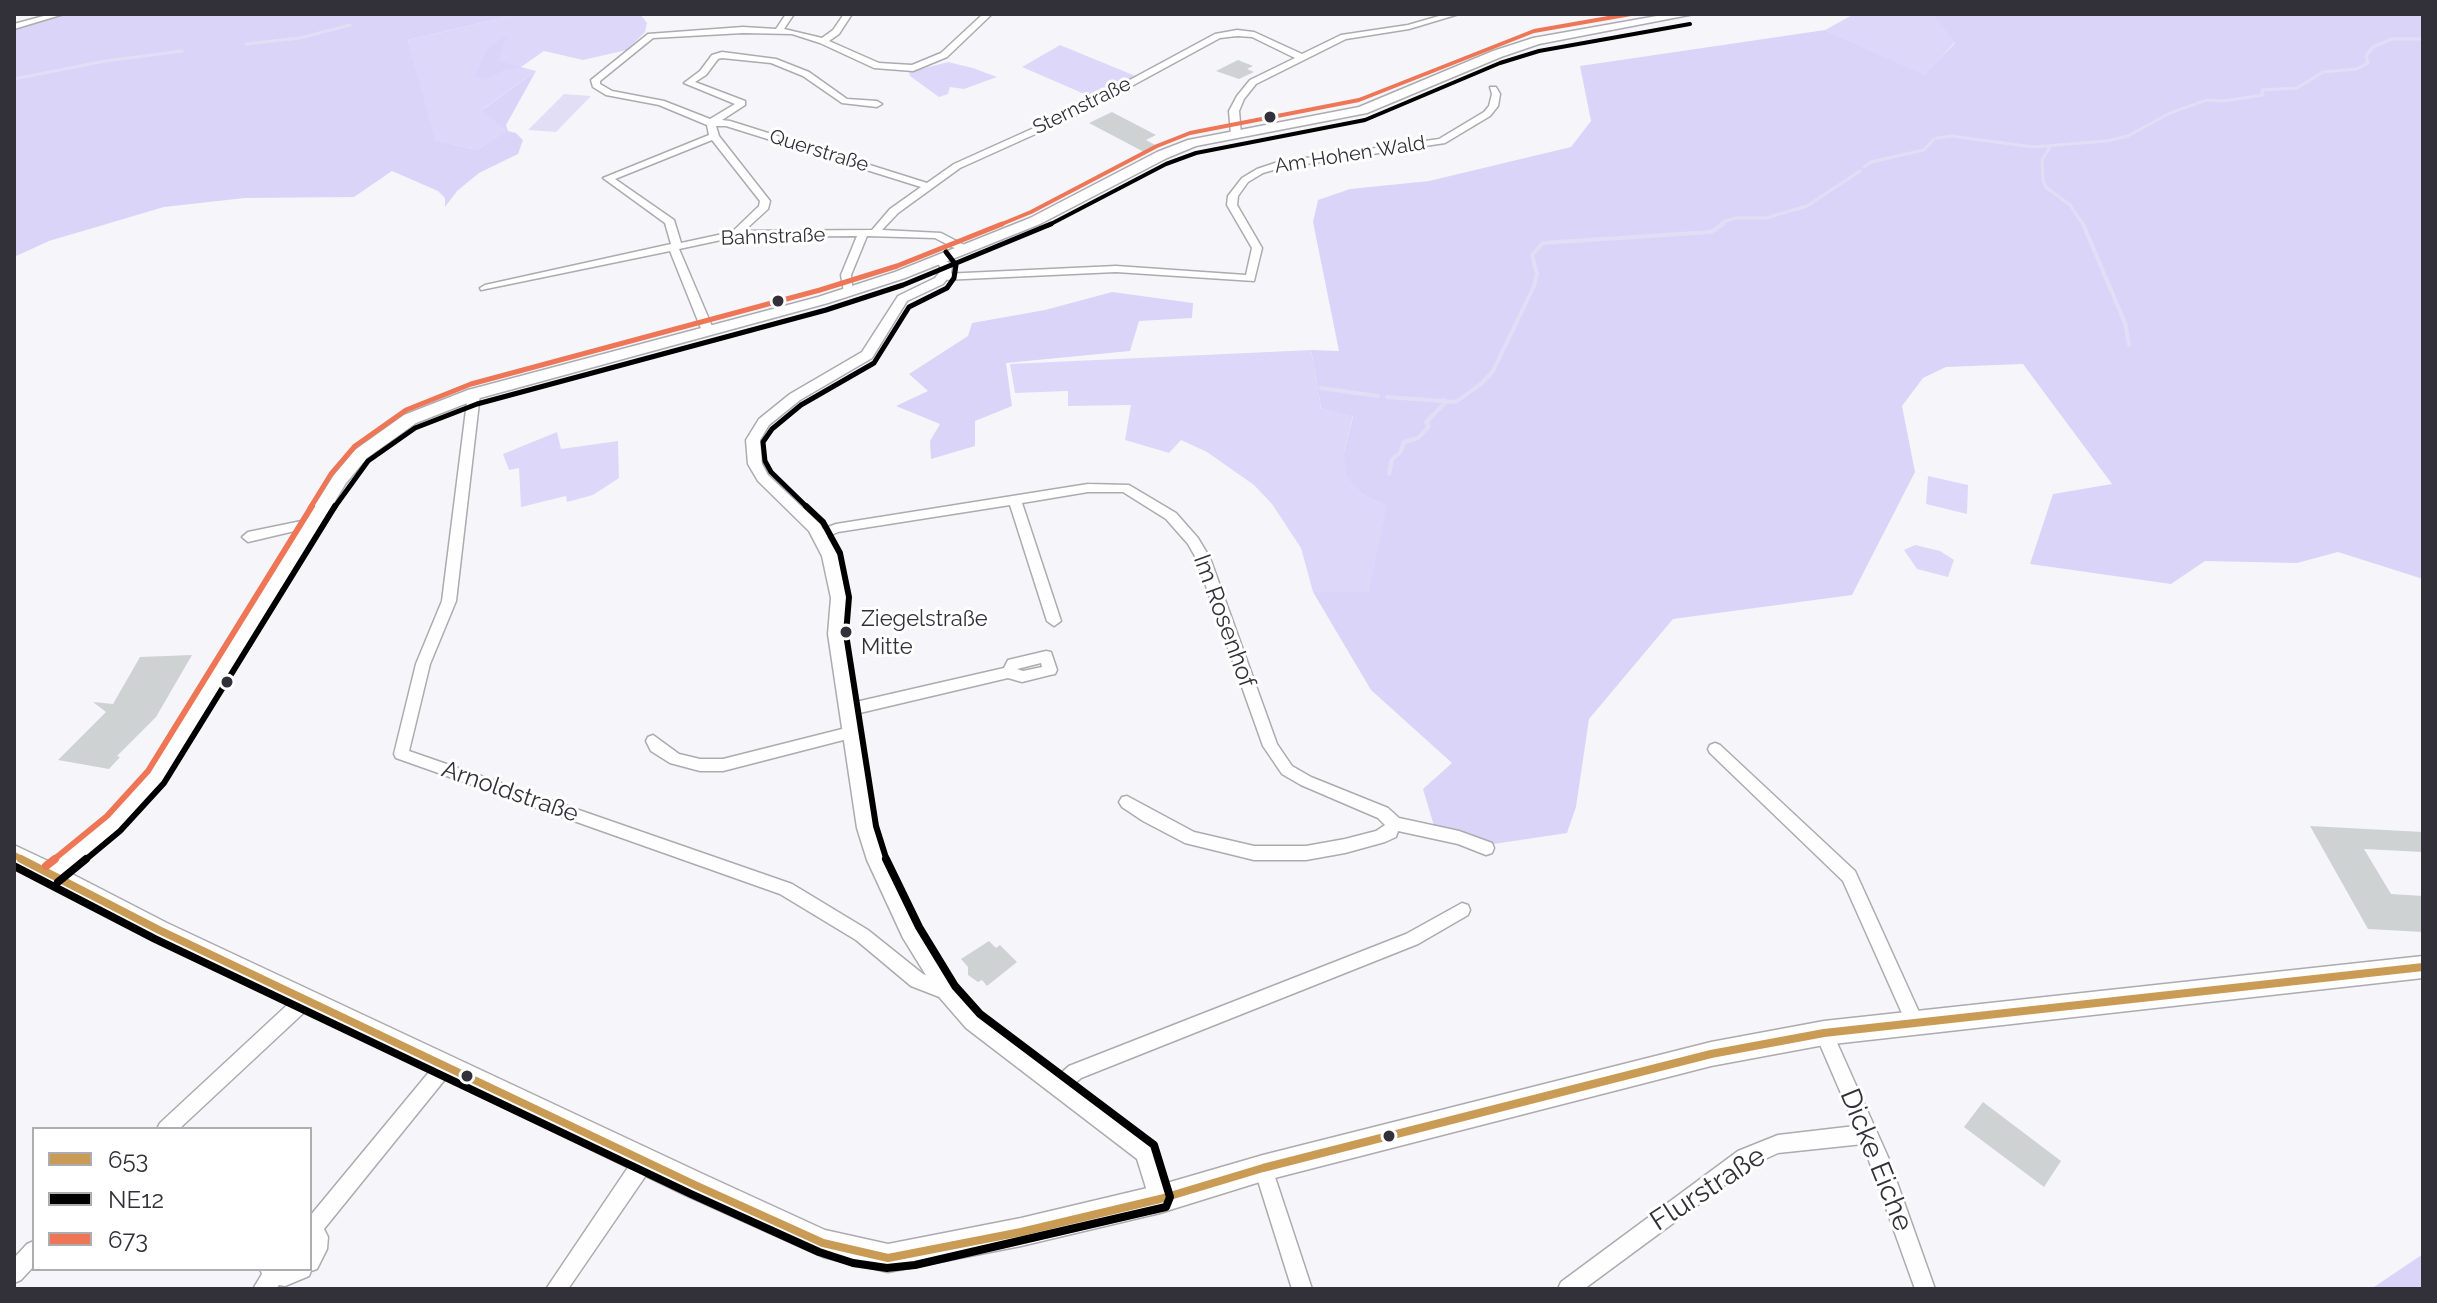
<!DOCTYPE html>
<meta charset="utf-8">
<style>
body{margin:0}
#map{position:relative;width:2437px;height:1303px;overflow:hidden;background:#f6f6fa;font-family:Raleway,sans-serif}
canvas{display:block}
.frame{position:absolute;inset:0;border:16px solid #323139;pointer-events:none}
.legend{position:absolute;left:32px;top:1127px;width:280px;height:144px;box-sizing:border-box;background:#fff;border:2px solid #adadb0;margin:0;padding:10px 14px;list-style:none;font-size:24px;color:#323139}
.legend li{display:flex;align-items:center;gap:16px;height:40px}
.legend b{width:40px;border:2px solid #adadb0}
</style>
<div id="map">
<canvas width="2437" height="1303"></canvas>
<div class="frame"></div>
<ul class="legend">
<li><b style="height:10px;background:#c99b55"></b>653</li>
<li><b style="height:10px;background:#000"></b>NE12</li>
<li><b style="height:10px;background:#ee7656"></b>673</li>
</ul>
</div>
<script>
const c = document.querySelector('canvas').getContext('2d');
c.lineJoin = 'round';
function fill(path, color) { c.fillStyle = color; c.fill(path, 'evenodd'); }
const toPath = rows => new Path2D(rows.map(r => 'M' + r).join(''));
function stroke(path, color, width, dash) { c.strokeStyle = color; c.lineWidth = width; c.lineCap = dash ? 'butt' : 'round'; c.setLineDash(dash || []); c.stroke(path); }
function drawText(font, color, halo, rows, align = 'center') {
  c.font = font + ' Raleway,sans-serif'; c.lineWidth = 6; c.setLineDash([]); c.textBaseline = 'middle'; c.strokeStyle = halo; c.fillStyle = color; for (const [text, x, y, turn = 0] of rows) {
    c.save(); c.translate(x, y); c.rotate((+turn || 0) * Math.PI / 180); c.textAlign = isNaN(turn) ? turn : align; if (halo) c.strokeText(text, 0, 0); c.fillText(text, 0, 0); c.restore();
  }
}
fill(toPath([
 [519,14,640,14,647,23,645,32,627,50,583,60,544,51,521,67,536,71,483,109,508,131,477,150,434,140,408,40],
 [1854,14,1934,14,1955,42,1924,76,1825,30],
 [1060,45,1138,77,1096,99,1022,67],
 [948,62,973,68,997,77,964,89,950,87,948,94,939,97,910,76,909,72],
 [1311,350,1321,408,1353,415,1344,452,1364,495,1388,506,1368,592,1313,592,1301,548,1272,504,1254,485,1207,452,1181,440,1169,453,1125,440,1131,405,1068,406,1068,391,1015,393,1010,364],
 [557,432,561,449,618,441,619,478,593,495,567,502,566,496,521,507,519,468,509,470,503,454],
 [1928,476,1968,485,1967,514,1926,504],
 [1915,545,1940,551,1954,560,1948,577,1917,569,1904,550]
]), '#ddd8f9');
fill(toPath([
 [65,14,519,14,408,40,435,140,477,150,507,131,482,110,536,71,506,125,508,131,516,133,523,140,518,154,479,173,457,191,445,207,445,198,438,191,392,171,354,197,245,198,164,207,49,241,14,257,14,29],
 [1882,14,2423,14,2423,579,2338,552,2297,563,2205,561,2171,584,2030,564,2053,494,2112,484,2023,364,1946,367,1923,378,1902,406,1915,472,1852,595,1673,619,1589,719,1576,807,1567,833,1487,845,1434,826,1423,789,1452,763,1371,690,1313,592,1368,592,1387,506,1364,495,1347,477,1344,452,1353,416,1321,408,1311,350,1339,351,1313,222,1318,200,1350,189,1429,181,1571,147,1591,121,1580,66,1825,30,1924,75,1955,43,1934,15],
 [507,35,498,60,520,68,506,69,489,78,475,77,486,50],
 [1112,292,1193,303,1192,318,1139,321,1130,351,1006,363,1012,406,975,421,975,446,931,459,930,441,940,424,896,406,928,391,909,374,968,336,972,323,1045,310],
 [2423,1254,2423,1289,2371,1289]
]), '#dad4f9');
fill(toPath([
 [564,94,591,96,556,132,528,130]
]), '#e2def6');
stroke(toPath([
 [246,44,300,38,350,25],
 [14,79,105,61,182,51],
 [1937,138,1951,136,2033,147,2106,141,2128,136,2170,113,2207,100,2224,101,2263,95,2262,90,2297,88,2323,72,2357,69,2368,63,2366,56,2373,47,2392,39,2423,39],
 [2050,147,2042,160,2043,181,2046,187,2070,205,2084,226],
 [1864,167,1871,162,1924,150,1934,139],
 [1722,226,1723,222,1736,218,1766,218,1807,206,1860,171]
]), '#e2def6', 3);
stroke(toPath([
 [2083,224,2125,323,2129,345],
 [1321,388,1378,396],
 [1387,397,1456,402,1482,383,1493,371,1534,286,1537,274,1532,255,1543,243,1711,232,1723,224],
 [1389,474,1392,459,1400,453,1404,442,1418,438,1424,432,1429,426,1426,422,1445,403,1444,400]
]), '#e2def6', 4);
fill(toPath([
 [1238,60,1253,66,1247,69,1254,72,1239,79,1216,71],
 [1112,112,1156,135,1146,140,1157,146,1144,152,1089,123],
 [192,655,156,717,117,756,120,757,109,769,58,760,106,712,93,702,113,704,140,657],
 [2310,826,2423,832,2423,852,2364,849,2391,894,2423,896,2423,932,2368,929],
 [989,941,996,948,1000,945,1017,962,987,986,982,980,978,982,968,975,968,967,961,959],
 [1983,1102,2061,1161,2044,1187,1964,1127]
]), '#ced2d2');
const minor = toPath([
 [51,14,64,14,14,29,14,24,51,14],
 [786,14,794,14,784,29,822,38,833,30,844,14,852,14,839,34,829,41,879,63,912,65,941,53,983,14,992,14,947,57,913,71,874,68,820,43,792,34,743,33,653,38,600,81,600,84,612,91,664,101,710,119,735,104,684,83,700,71,712,55,722,52,776,59,809,72,847,99,877,101,882,104,877,107,842,103,803,76,771,63,722,58,718,59,706,75,695,82,745,101,745,105,722,120,730,121,927,183,954,164,1076,109,1215,34,1237,30,1254,32,1302,54,1341,35,1408,25,1446,14,1459,14,1409,29,1346,39,1256,84,1244,99,1239,111,1241,134,1236,137,1231,134,1229,111,1237,96,1250,80,1295,58,1252,37,1237,36,1220,38,1082,113,960,168,898,213,882,230,941,233,970,248,970,252,962,252,935,238,867,236,851,275,853,294,849,295,844,292,841,275,857,236,735,237,679,249,714,331,708,334,702,331,670,251,481,290,480,288,485,285,671,244,665,223,603,178,709,135,707,125,659,105,606,95,593,87,591,80,648,34,743,27,776,29,786,14],
 [716,126,726,126,921,187,890,209,872,230,744,231,768,209,770,201,719,136,716,126],
 [712,140,760,201,759,206,732,232,681,243,674,220,615,179,712,140],
 [1490,87,1496,87,1500,94,1498,106,1490,116,1445,143,1280,168,1263,173,1248,182,1238,196,1237,205,1262,248,1254,281,1116,272,943,280,938,277,943,274,1116,266,1246,275,1252,248,1227,205,1228,196,1242,178,1257,169,1278,162,1439,139,1484,112,1489,106,1492,94,1490,87],
 [474,390,480,394,456,601,430,664,409,751,792,884,868,930,923,974,953,986,956,992,953,998,947,1000,911,986,856,940,780,894,396,758,394,754,416,664,442,601,468,394,474,390],
 [1088,484,1129,485,1176,513,1198,538,1210,558,1277,744,1292,766,1311,777,1388,808,1399,818,1459,831,1492,843,1494,848,1492,853,1486,855,1458,844,1398,831,1396,837,1385,842,1345,853,1306,860,1254,860,1185,843,1143,821,1122,807,1119,802,1122,797,1127,796,1194,832,1254,846,1306,846,1345,839,1376,831,1385,825,1378,818,1301,785,1282,774,1263,746,1196,558,1188,544,1166,519,1123,492,1088,492,1022,503,1061,621,1054,626,1047,621,1010,505,838,532,820,540,814,535,815,532,836,524,1088,484],
 [311,519,316,520,317,523,316,526,248,542,242,537,248,532,311,519],
 [1046,651,1051,652,1057,670,1055,674,1050,675,1022,682,1008,678,847,716,842,714,840,710,842,706,847,704,1004,668,1008,660,1046,651],
 [1041,663,1042,667,1023,671,1017,669,1041,663],
 [850,727,855,729,857,733,855,737,723,771,700,771,670,763,651,751,646,741,648,737,653,735,679,754,700,759,723,759,850,727],
 [1715,743,1720,745,1855,871,1924,1023,1921,1029,1915,1031,1909,1029,1843,881,1710,753,1708,749,1710,745,1715,743],
 [1462,903,1468,905,1470,910,1468,915,1418,944,1081,1078,1065,1092,1059,1095,1053,1092,1050,1086,1053,1080,1069,1066,1406,934,1462,903],
 [305,992,311,994,314,1000,311,1006,179,1129,157,1129,160,1123,299,994,305,992],
 [1824,1025,1830,1027,1888,1157,1935,1289,1915,1289,1863,1144,1778,1153,1752,1165,1584,1289,1558,1289,1561,1282,1738,1151,1778,1135,1855,1126,1815,1033,1818,1027,1824,1025],
 [445,1057,451,1060,454,1066,451,1072,324,1229,328,1237,327,1249,317,1269,311,1271,309,1276,285,1286,279,1285,276,1289,253,1289,262,1274,260,1269,310,1269,310,1216,439,1060,445,1057],
 [644,1152,651,1154,653,1161,651,1168,568,1289,546,1289,637,1154,644,1152],
 [1263,1159,1270,1161,1272,1168,1312,1289,1292,1289,1254,1168,1256,1161,1263,1159],
 [34,1241,34,1266,21,1280,14,1283,14,1258,27,1244,34,1241]
]);
const tertiary = toPath([
 [940,256,952,265,951,274,943,284,907,301,872,358,800,400,769,425,760,440,762,464,768,475,820,524,838,556,847,598,844,634,875,828,885,860,917,926,954,986,980,1014,1153,1145,1171,1199,1168,1207,1160,1210,1152,1207,1137,1159,966,1028,940,998,903,938,867,860,857,828,828,634,831,598,822,556,809,531,758,481,748,464,746,440,759,419,790,394,862,352,898,296,935,278,939,273,940,266,934,260,940,256]
]);
const secondary = toPath([
 [1668,14,1694,14,1539,44,1501,57,1367,113,1196,146,1167,158,1040,224,905,278,828,303,480,398,416,423,367,458,346,483,164,783,122,830,70,873,167,923,705,1175,825,1230,888,1244,1021,1218,1160,1185,1263,1155,1711,1042,1824,1021,2423,956,2423,978,1824,1045,1711,1066,1263,1181,1160,1213,1021,1246,888,1272,823,1257,685,1195,151,937,14,866,14,845,50,862,106,816,148,771,334,475,355,450,404,415,468,390,818,297,895,272,1030,218,1157,152,1188,140,1359,107,1493,51,1533,38,1668,14]
]);
stroke(minor, '#ababb0', 3);
stroke(tertiary, '#ababb0', 3);
stroke(secondary, '#ababb0', 3);
fill(minor, '#fefefe');
fill(tertiary, '#fefefe');
fill(secondary, '#fefefe');
stroke(toPath([
 [14,855,25,861]
]), '#c99b55', 6);
stroke(toPath([
 [21,859,159,930,695,1185,823,1243,888,1258,1021,1232,1160,1199,1263,1168,1711,1054,1824,1033,2423,967]
]), '#c99b55', 8);
stroke(toPath([
 [1047,226,1166,164,1196,153,1365,120,1500,63,1539,51,1690,24]
]), '#000', 4);
stroke(toPath([
 [334,508,368,461,415,428,477,404,826,310,903,285,1051,224],
 [808,508,771,472,765,461,763,442,772,429,801,405,874,363,909,307,947,288,954,278,956,265,946,252]
]), '#000', 5);
stroke(toPath([
 [806,506,823,522,840,553,849,597,846,634,876,826,887,861],
 [84,861,120,831,164,783,335,506]
]), '#000', 6);
stroke(toPath([
 [14,866,155,939,691,1194,819,1252,853,1263,887,1268,915,1265,1166,1207,1170,1197,1154,1145,980,1014,955,986,919,927,886,859],
 [58,882,86,859]
]), '#000', 8);
stroke(toPath([
 [997,226,1031,212,1157,146,1190,133,1359,100,1534,31,1631,14]
]), '#ee7656', 4);
stroke(toPath([
 [310,508,331,474,355,446,406,410,471,384,820,290,897,266,1002,224]
]), '#ee7656', 5);
stroke(toPath([
 [52,861,107,816,148,771,312,506]
]), '#ee7656', 6);
stroke(toPath([
 [46,866,55,859]
]), '#ee7656', 8);
for (const [x, y, r, color] of [
 [1270,117,7,"#323139"],
 [778,301,7,"#323139"],
 [846,632,7,"#323139"],
 [227,682,7,"#323139"],
 [467,1076,7,"#323139"],
 [1389,1136,7,"#323139"]
]) { const dot = new Path2D(); dot.arc(x, y, r, 0, 2 * Math.PI); c.fillStyle = color; c.fill(dot); stroke(dot, '#fff', 3); }
drawText('20px', '#323139', '#fff', [
 ["Sternstraße",1082,106,-26],
 ["Querstraße",819,151,17],
 ["Am Hohen Wald",1350,155,-9],
 ["Bahnstraße",773,237,-2]
]);
drawText('22px', '#323139', '#fff', [
 ["Ziegelstraße",861,619],
 ["Mitte",861,647]
], 'left');
drawText('24px', '#323139', '#fff', [
 ["Im Rosenhof",1224,621,70],
 ["Arnoldstraße",510,792,19]
]);
drawText('28px', '#323139', '#fff', [
 ["Dicke Eiche",1876,1160,68],
 ["Flurstraße",1708,1189,-33]
]);
</script>
